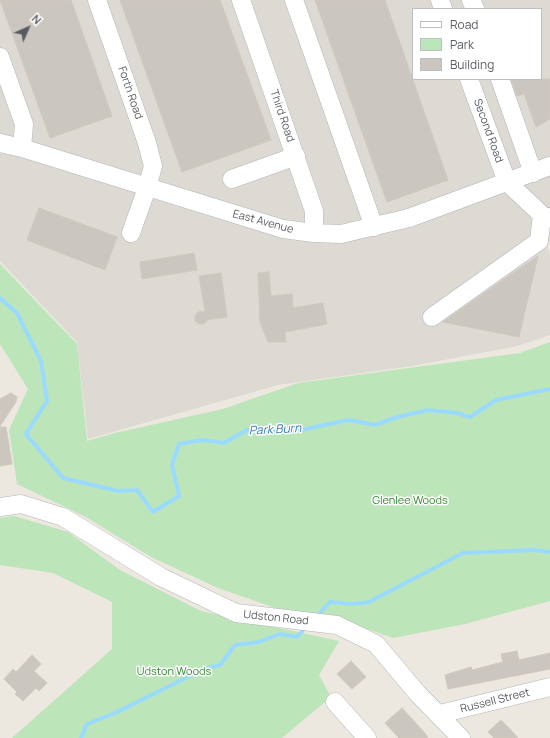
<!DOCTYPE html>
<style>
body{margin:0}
#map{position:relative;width:550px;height:738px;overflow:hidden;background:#ece8df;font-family:Manrope,sans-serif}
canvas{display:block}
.legend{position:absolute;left:412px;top:8px;width:130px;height:72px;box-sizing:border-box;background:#fff;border:1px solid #bcbec0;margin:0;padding:5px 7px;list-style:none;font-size:12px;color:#585c61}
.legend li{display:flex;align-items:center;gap:8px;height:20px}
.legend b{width:20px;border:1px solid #bcbec0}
.north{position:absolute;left:8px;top:8px;width:40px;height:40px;-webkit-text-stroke:3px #fff;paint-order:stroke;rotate:45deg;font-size:11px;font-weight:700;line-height:16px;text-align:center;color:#585c61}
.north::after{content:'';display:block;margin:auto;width:14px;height:18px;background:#585c61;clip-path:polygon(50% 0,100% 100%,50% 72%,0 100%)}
</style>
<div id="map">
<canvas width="550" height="738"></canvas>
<ul class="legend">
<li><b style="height:5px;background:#fff"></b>Road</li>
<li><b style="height:11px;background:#bce5b9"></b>Park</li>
<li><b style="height:11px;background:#ccc6c0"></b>Building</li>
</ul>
<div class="north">N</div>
</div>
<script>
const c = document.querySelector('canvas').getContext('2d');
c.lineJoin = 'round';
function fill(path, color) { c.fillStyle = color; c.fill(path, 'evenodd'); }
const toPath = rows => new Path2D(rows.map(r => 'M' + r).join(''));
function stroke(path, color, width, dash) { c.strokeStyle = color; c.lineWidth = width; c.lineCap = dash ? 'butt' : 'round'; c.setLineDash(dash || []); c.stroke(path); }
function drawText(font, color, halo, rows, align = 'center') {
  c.font = font + ' Manrope,sans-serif'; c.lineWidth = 3; c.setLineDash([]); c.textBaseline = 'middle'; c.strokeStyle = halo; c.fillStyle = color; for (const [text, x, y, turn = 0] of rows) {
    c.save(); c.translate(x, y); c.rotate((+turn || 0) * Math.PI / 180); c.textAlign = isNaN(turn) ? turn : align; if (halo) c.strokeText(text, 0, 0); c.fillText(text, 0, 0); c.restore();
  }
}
fill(toPath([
 [0,0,550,0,550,241,546,243,550,254,550,335,518,346,412,366,278,385,88,439,77,342,0,261],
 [413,9,541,9,541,79,413,79]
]), '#dcdad3');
fill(toPath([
 [0,264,77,344,87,441,115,433,223,409,298,383,520,353,550,342,550,601,465,624,393,638,348,622,281,610,218,588,151,557,86,517,17,484,9,430,28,389,0,344],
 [14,516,68,532,120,570,201,611,339,641,319,675,331,697,282,738,12,738,112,649,112,602,53,573,0,565,0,518]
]), '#bce5b9');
stroke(toPath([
 [0,298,17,313,41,361,47,401,26,434,63,478,118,491,137,490,153,512,179,496,172,465,179,444,202,440,224,443,247,430,274,432,296,431,349,420,375,425,397,417,428,410,457,413,470,417,496,400,550,389],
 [316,617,330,602,354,604,369,602,463,553,534,550,550,552],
 [81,738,87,724,115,713,204,669,220,665,235,645,259,642,280,634,297,637,306,627]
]), '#9bdaff', 4);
const building = toPath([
 [0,0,71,0,112,116,50,138,0,0],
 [120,0,220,0,271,140,182,172,120,0],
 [315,0,385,0,448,180,387,202,315,0],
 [511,79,550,79,550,119,536,127,524,94,517,96,511,79],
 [39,208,117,237,105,270,27,240,39,208],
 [194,253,197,270,142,279,140,262,194,253],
 [538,256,519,337,443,322,510,275,538,256],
 [269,272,271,296,292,294,293,308,323,303,327,324,285,332,286,342,268,342,260,322,258,273,269,272],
 [221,273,227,317,207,320,204,324,199,324,195,321,195,316,198,312,205,311,199,276,221,273],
 [11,393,17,397,16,402,0,426,0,399,11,393],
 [0,427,6,427,12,464,0,466,0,427],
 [517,651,519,660,550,653,550,669,448,689,445,675,471,667,472,670,503,662,501,654,517,651],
 [32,655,41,664,34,671,47,683,39,691,36,688,23,701,15,694,17,692,4,679,13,669,16,672,32,655],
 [351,661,366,677,352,689,337,674,351,661],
 [402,708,424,732,428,738,399,738,385,723,402,708],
 [501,720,510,729,518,738,494,738,488,732,501,720]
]);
fill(building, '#ccc6c0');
stroke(building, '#d0c9bd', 1);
const minor = toPath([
 [97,0,147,143,153,166,147,188,131,233],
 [241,0,314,211,314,233],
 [294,0,374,227],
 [440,0,443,9],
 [471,0,475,9],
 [0,57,24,124,22,148],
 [469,79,507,182,542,215,550,218],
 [500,79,533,173],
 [0,143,22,148,283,229,314,233,341,234,409,218,550,166],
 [232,179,296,156],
 [432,317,539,241,542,215],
 [0,507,21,504,63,517,161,577,236,613,337,625,376,644,418,694,461,738],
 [335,702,367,738],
 [440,714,550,687]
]);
stroke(minor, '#b2b6bb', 19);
stroke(minor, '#fff', 18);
drawText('11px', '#585c61', '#fff', [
 ["Forth Road",130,93,71],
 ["Third Road",282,116,71],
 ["Second Road",488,131,70],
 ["East Avenue",263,222,15],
 ["Udston Road",276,618,6],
 ["Russell Street",495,701,-14]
]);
drawText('11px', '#338631', '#fff', [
 ["Glenlee Woods",410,501],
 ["Udston Woods",174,672]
]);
drawText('italic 12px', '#377bb3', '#fff', [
 ["Park Burn",275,430,-3]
]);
</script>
